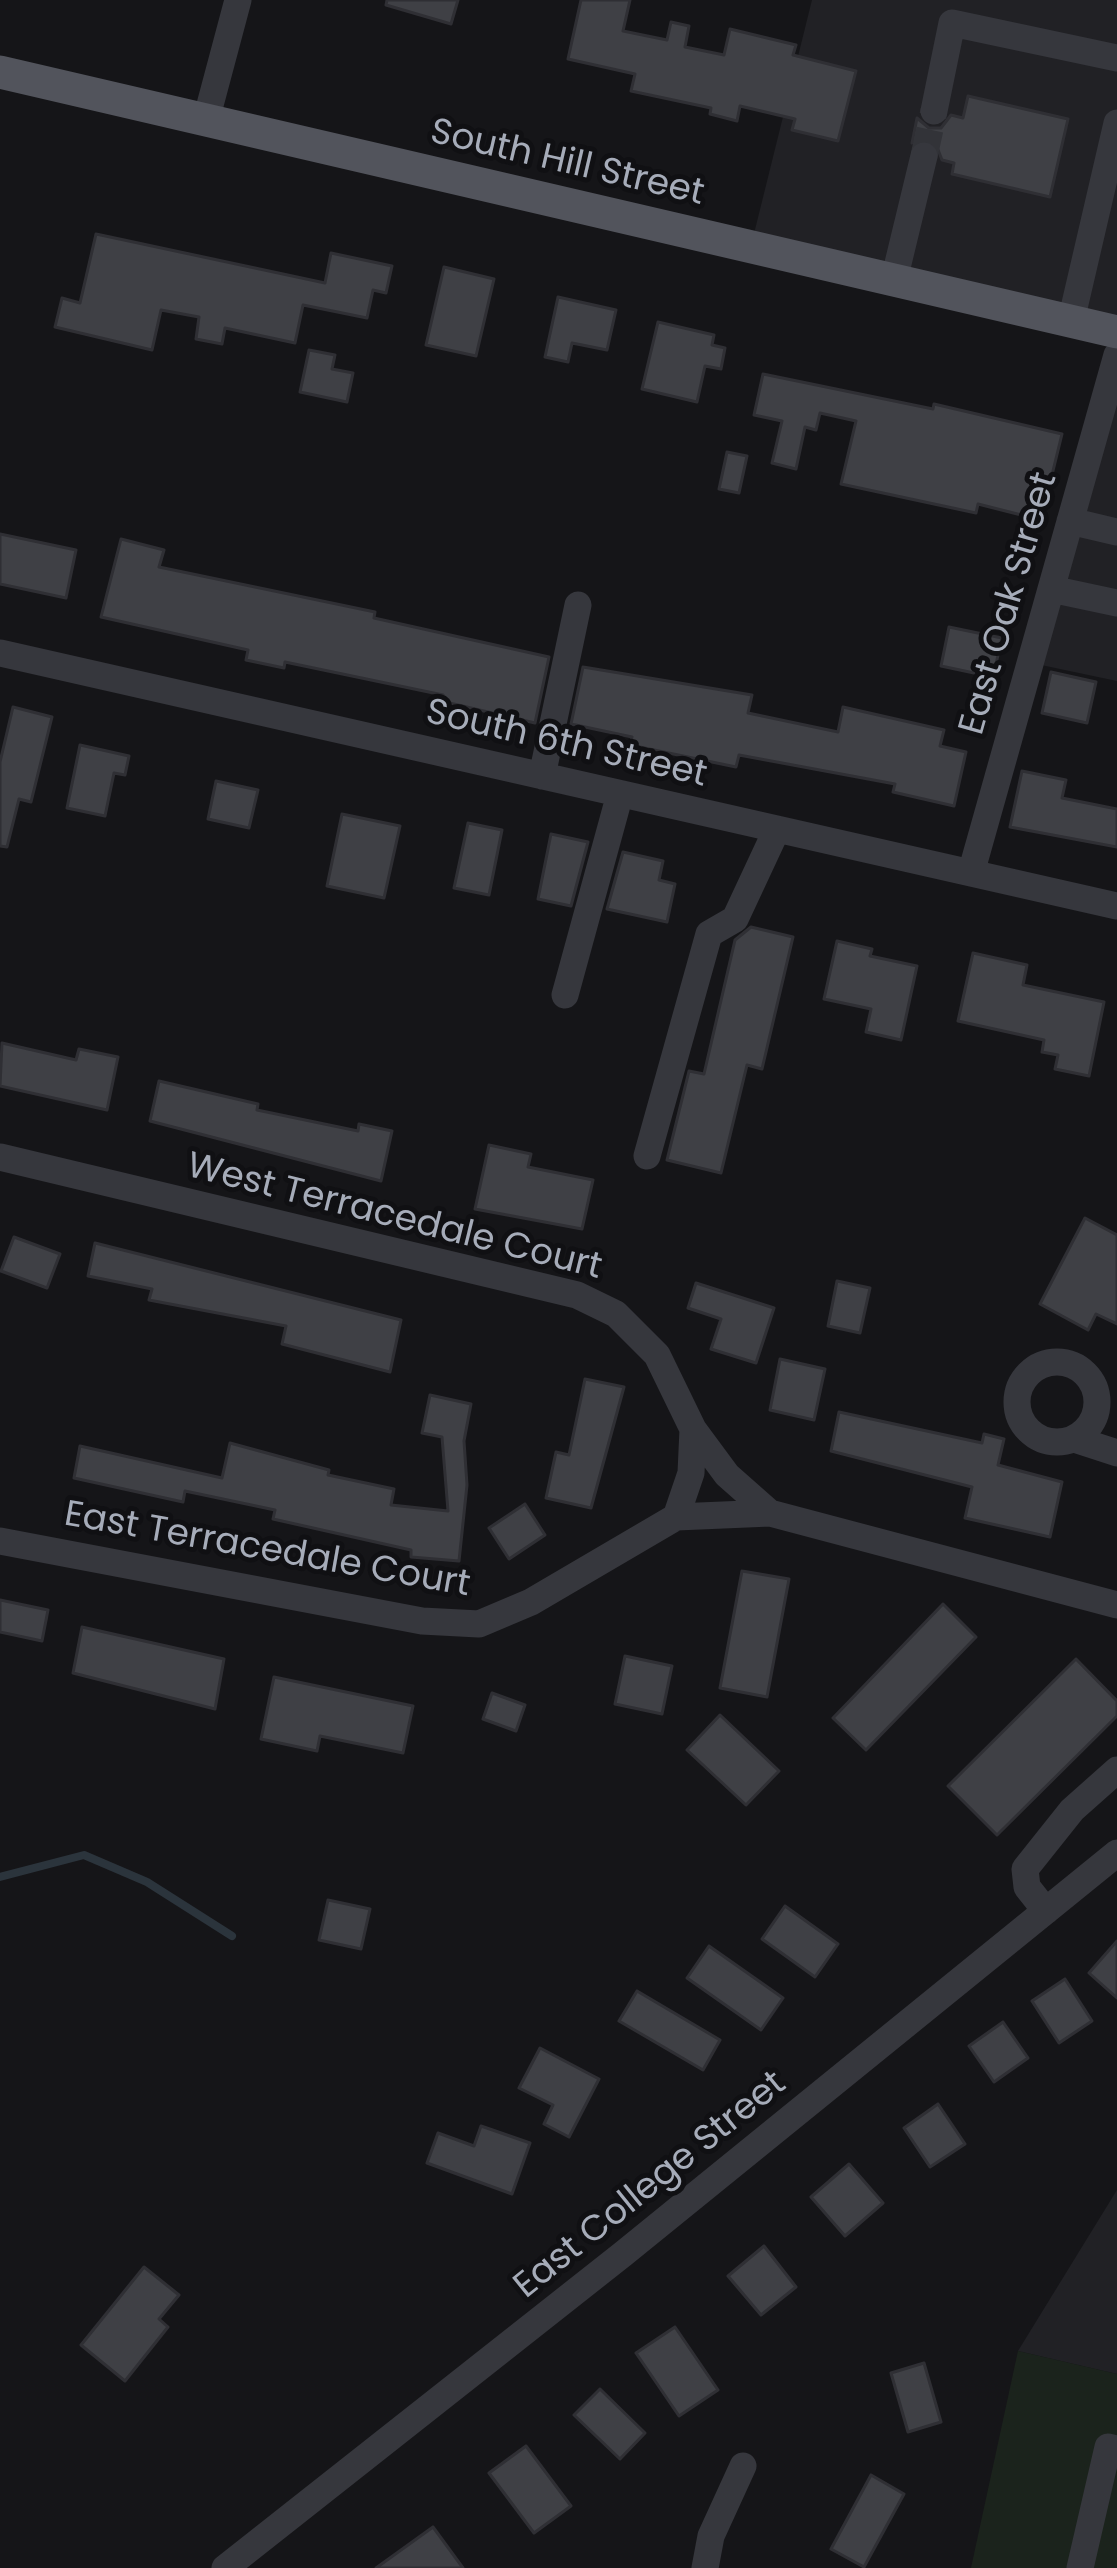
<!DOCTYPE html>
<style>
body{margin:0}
canvas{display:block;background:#151518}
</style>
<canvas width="1117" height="2568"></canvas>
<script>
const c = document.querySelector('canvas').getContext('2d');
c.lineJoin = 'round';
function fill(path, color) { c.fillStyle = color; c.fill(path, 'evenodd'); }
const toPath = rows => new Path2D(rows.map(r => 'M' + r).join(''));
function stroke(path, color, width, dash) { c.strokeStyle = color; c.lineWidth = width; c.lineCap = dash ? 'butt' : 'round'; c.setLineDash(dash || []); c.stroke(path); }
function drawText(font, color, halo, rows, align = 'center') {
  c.font = font + ' Poppins,sans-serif'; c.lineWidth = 10; c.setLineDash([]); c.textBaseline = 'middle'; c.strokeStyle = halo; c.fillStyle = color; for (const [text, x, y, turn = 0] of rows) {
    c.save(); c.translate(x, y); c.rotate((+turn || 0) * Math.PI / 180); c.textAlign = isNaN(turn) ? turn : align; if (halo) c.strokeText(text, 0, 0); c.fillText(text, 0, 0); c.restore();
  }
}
fill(toPath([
 [812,0,1117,0,1117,342,747,262],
 [1117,363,1117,681,1027,662],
 [1117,2190,1117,2374,1018,2351]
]), '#212125');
fill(toPath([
 [1018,2351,1117,2374,1117,2568,971,2568]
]), '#1b231c');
stroke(toPath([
 [0,1877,84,1855,147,1882,232,1936]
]), '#2b343c', 8);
const building = toPath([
 [387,0,458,0,451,24,386,5,387,0],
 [581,0,630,0,623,31,667,40,671,22,689,26,685,47,724,55,730,29,796,45,793,55,856,71,838,141,792,130,795,119,740,106,737,121,710,114,711,108,631,91,635,74,568,59,581,0],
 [968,96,1068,119,1050,197,952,174,954,163,942,160,935,142,920,139,912,143,917,118,929,128,941,128,951,115,963,118,968,96],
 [96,234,325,283,331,253,392,266,386,293,373,290,367,318,303,305,295,343,225,328,222,344,196,339,199,317,161,310,152,350,55,327,62,298,80,303,96,234],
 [444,267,494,279,476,356,426,345,444,267],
 [558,297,616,310,607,350,572,343,568,362,545,357,558,297],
 [658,322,714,335,712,345,725,348,721,369,705,366,697,402,642,389,658,322],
 [309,350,335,355,332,369,353,373,347,402,300,392,309,350],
 [763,374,933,409,934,404,1062,434,1041,520,978,504,976,513,841,484,856,421,820,413,816,430,805,427,796,469,772,463,782,421,754,415,763,374],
 [727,452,747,456,739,493,719,489,727,452],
 [0,534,76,550,66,598,0,584,0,534],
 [121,539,164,550,159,567,375,612,374,618,549,657,535,723,441,701,443,695,285,662,284,668,246,660,248,650,101,617,121,539],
 [949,627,1002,638,993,677,941,666,949,627],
 [583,667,752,695,748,713,838,732,843,707,944,730,940,746,966,752,954,806,893,792,895,784,739,755,736,767,630,745,632,737,571,724,583,667],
 [1051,672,1096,682,1087,723,1042,713,1051,672],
 [13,707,52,717,31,802,19,799,7,847,0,846,0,762,13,707],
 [80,745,129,756,125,775,114,773,105,816,67,808,80,745],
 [1022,771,1066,780,1062,798,1117,809,1117,847,1010,827,1022,771],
 [216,781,258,790,249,828,208,819,216,781],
 [342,814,400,826,384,898,327,886,342,814],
 [468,823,502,830,489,895,454,888,468,823],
 [551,834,588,842,571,906,538,899,551,834],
 [623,852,663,861,659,880,675,884,667,922,607,909,623,852],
 [751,927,793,937,762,1069,747,1065,721,1173,667,1160,689,1071,704,1074,735,940,751,927],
 [837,941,872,949,870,956,917,966,901,1040,866,1032,871,1009,824,999,837,941],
 [973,953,1027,965,1023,985,1104,1002,1089,1076,1055,1069,1058,1055,1042,1052,1044,1040,958,1021,973,953],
 [2,1043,76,1060,79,1049,118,1057,107,1110,0,1086,2,1043],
 [159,1081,258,1104,257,1110,358,1131,359,1124,392,1131,381,1181,150,1121,159,1081],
 [489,1145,531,1154,528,1167,593,1180,582,1229,475,1209,489,1145],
 [1085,1218,1117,1235,1117,1324,1096,1314,1088,1330,1040,1304,1085,1218],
 [14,1237,60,1254,47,1288,1,1271,14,1237],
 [95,1243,401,1320,390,1372,282,1344,286,1326,149,1300,152,1289,88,1276,95,1243],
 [837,1281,870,1288,860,1333,828,1326,837,1281],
 [696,1283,774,1308,756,1363,711,1349,721,1319,688,1308,696,1283],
 [780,1359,825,1369,814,1420,770,1410,780,1359],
 [585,1379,624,1387,591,1508,546,1498,556,1452,569,1455,585,1379],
 [430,1395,471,1404,464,1441,467,1485,459,1561,411,1557,411,1550,273,1519,275,1510,185,1491,183,1502,74,1478,80,1446,222,1478,230,1443,329,1470,328,1475,394,1489,391,1505,448,1511,442,1437,422,1433,430,1395],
 [839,1412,982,1443,984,1434,1004,1439,998,1465,1062,1482,1050,1537,965,1518,972,1487,831,1451,839,1412],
 [525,1504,545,1535,509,1559,489,1528,525,1504],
 [742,1571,789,1579,767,1697,720,1688,742,1571],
 [0,1600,48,1610,42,1641,0,1632,0,1600],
 [943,1604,976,1637,866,1750,833,1718,943,1604],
 [82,1627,224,1659,215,1709,73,1673,82,1627],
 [625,1656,672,1666,662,1714,615,1704,625,1656],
 [1076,1659,1117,1701,1117,1716,997,1835,948,1786,1076,1659],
 [274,1677,413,1706,403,1753,320,1736,317,1751,261,1739,274,1677],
 [492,1693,525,1705,516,1731,483,1719,492,1693],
 [720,1715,779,1771,746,1805,687,1750,720,1715],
 [328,1900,370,1909,361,1949,319,1940,328,1900],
 [785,1906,838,1944,815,1977,762,1939,785,1906],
 [1117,1941,1117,1998,1089,1973,1117,1941],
 [709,1946,783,1998,761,2030,687,1978,709,1946],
 [1065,1979,1092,2021,1059,2043,1032,2001,1065,1979],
 [637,1991,720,2040,703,2070,619,2021,637,1991],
 [1003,2022,1028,2058,994,2082,969,2046,1003,2022],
 [540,2048,599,2079,569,2137,544,2124,553,2105,519,2088,540,2048],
 [938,2104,965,2144,930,2167,904,2128,938,2104],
 [481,2126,530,2143,512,2194,427,2163,438,2133,474,2146,481,2126],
 [849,2164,883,2203,845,2236,811,2197,849,2164],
 [764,2246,796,2287,761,2315,728,2276,764,2246],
 [144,2267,179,2295,159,2319,168,2327,125,2381,81,2345,144,2267],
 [675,2327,718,2390,679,2416,636,2353,675,2327],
 [924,2363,941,2422,908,2432,891,2373,924,2363],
 [600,2389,645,2433,620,2459,574,2415,600,2389],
 [526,2446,571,2506,534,2533,489,2473,526,2446],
 [871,2475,904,2494,864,2567,831,2549,871,2475],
 [433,2527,463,2568,376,2568,433,2527]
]);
fill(building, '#3f4045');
stroke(building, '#2f2f34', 3);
stroke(toPath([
 [924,156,934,111]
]), '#323338', 27, [27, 14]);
stroke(toPath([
 [934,111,952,23,1117,58],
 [206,120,238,0],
 [894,280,924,156],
 [1071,321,1117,123],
 [1070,521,1117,532],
 [1051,589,1117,603],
 [0,653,1117,906],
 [542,776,578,605],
 [971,873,1117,355],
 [565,995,620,794],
 [647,1156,709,934,735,919,777,829],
 [0,1157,577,1295,616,1314,657,1355,693,1429,691,1473,676,1517],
 '1017 1402a40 40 0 1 1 80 0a40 40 0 1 1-80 0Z',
 [693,1429,727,1475,770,1513],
 [1074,1439,1117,1453],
 [0,1541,422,1621,479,1624,531,1602,676,1517,770,1513,1117,1605],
 [1046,1911,1027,1887,1025,1869,1072,1810,1117,1770],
 [225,2568,623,2254,1117,1853],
 [705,2568,711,2536,743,2466],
 [1080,2568,1108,2447,1117,2449]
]), '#36373d', 27);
stroke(toPath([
 [0,72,1117,332]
]), '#52545c', 33);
drawText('36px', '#a6acb9', '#101013', [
 ["South Hill Street",567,164,13],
 ["East Oak Street",1010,604,-74],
 ["South 6th Street",566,745,13],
 ["West Terracedale Court",394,1218,14],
 ["East Terracedale Court",267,1551,10],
 ["East College Street",651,2186,-39]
]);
</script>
